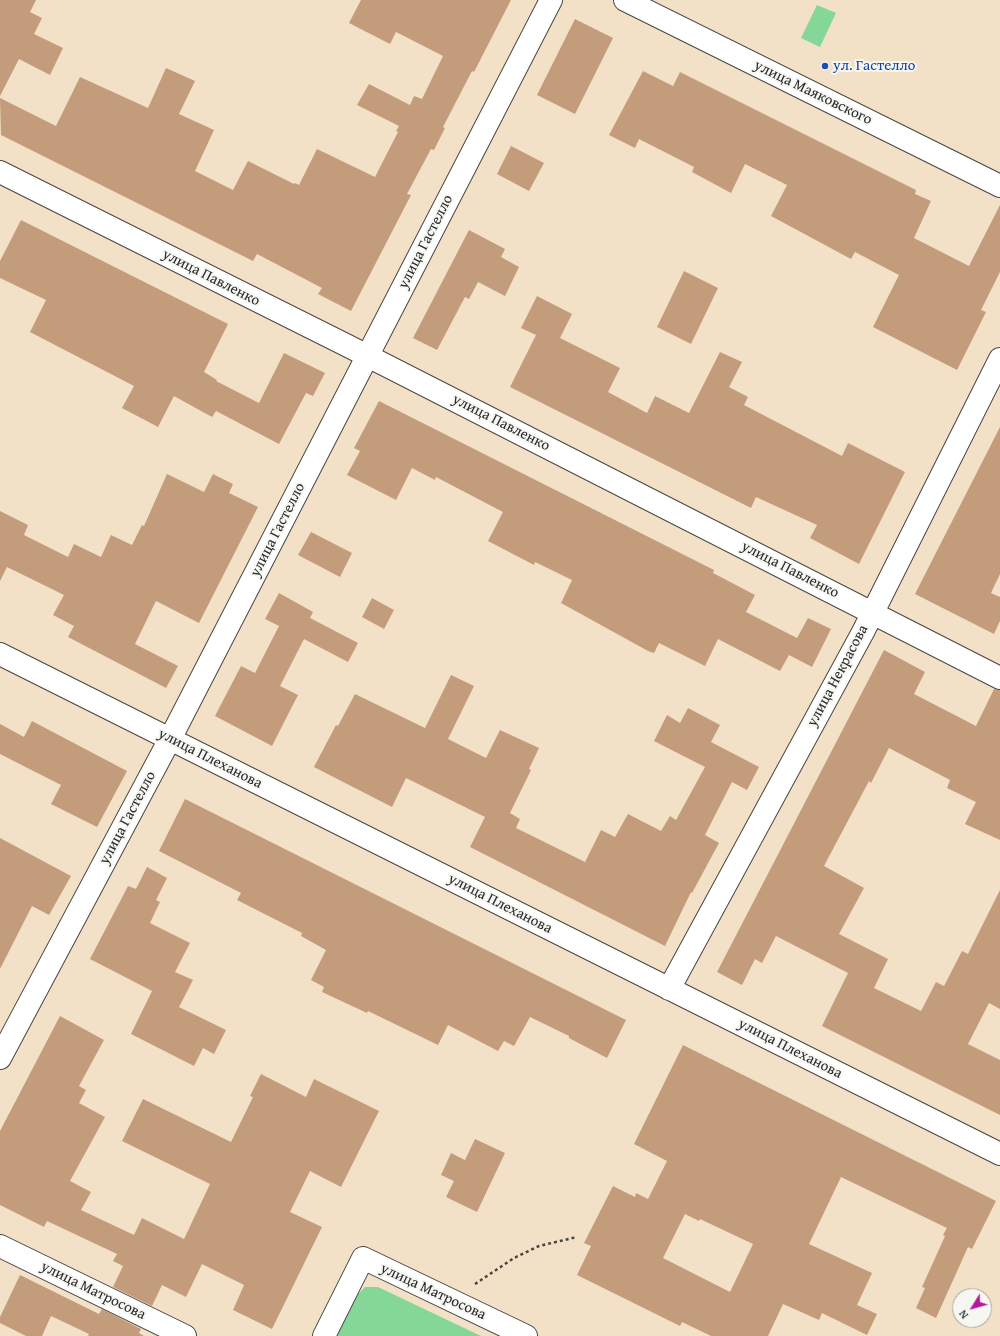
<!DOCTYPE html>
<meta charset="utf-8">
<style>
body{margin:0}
#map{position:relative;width:1000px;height:1336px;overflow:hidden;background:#f3e1c7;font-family:"Gentium Book Plus",serif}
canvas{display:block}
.north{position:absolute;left:952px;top:1288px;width:40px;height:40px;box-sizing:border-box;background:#f6f6f2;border:1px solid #a5a5a2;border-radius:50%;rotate:233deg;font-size:11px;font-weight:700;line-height:16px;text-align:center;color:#2b2b2b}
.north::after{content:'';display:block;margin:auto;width:14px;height:18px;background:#b5179e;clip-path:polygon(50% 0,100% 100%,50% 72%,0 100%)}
</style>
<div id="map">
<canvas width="1000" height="1336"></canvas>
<div class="north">N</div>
</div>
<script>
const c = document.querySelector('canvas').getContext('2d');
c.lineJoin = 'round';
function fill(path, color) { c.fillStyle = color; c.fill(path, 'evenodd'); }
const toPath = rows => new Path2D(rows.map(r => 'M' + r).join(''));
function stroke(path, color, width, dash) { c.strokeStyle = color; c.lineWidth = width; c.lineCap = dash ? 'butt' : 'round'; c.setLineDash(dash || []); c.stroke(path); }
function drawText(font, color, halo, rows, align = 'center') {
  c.font = font + ' "Gentium Book Plus",serif'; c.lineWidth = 4; c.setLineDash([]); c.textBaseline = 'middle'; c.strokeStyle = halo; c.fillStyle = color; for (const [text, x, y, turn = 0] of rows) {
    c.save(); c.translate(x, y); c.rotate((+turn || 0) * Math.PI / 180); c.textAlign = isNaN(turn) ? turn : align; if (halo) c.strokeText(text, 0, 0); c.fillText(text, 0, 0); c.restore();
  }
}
fill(toPath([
 [817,5,836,13,820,47,801,38],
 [365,1287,378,1287,481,1336,337,1336,356,1296]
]), '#85d798');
fill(toPath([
 [0,0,36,0,30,12,42,18,34,34,63,48,50,75,19,59,0,96],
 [361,0,511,0,474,72,472,71,443,127,445,128,434,150,431,149,407,194,411,195,351,311,318,294,322,288,257,254,253,261,1,135,0,98,56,126,80,77,148,108,166,68,195,81,179,114,214,130,195,171,233,190,248,161,294,184,295,183,299,185,317,149,375,177,398,132,396,131,399,126,357,105,369,84,410,105,414,96,422,99,443,56,396,32,390,44,349,23],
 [575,19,613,38,575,114,537,95],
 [643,71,673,86,680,72,916,190,915,194,931,201,914,238,969,266,1000,205,1000,272,981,310,986,312,957,370,873,327,899,275,855,252,851,259,771,216,787,185,745,164,731,193,692,172,694,167,639,139,635,148,609,135],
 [511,146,544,163,529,191,497,174],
 [21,220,228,324,204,372,217,380,216,381,259,403,284,353,325,373,313,396,306,393,279,444,216,411,212,417,174,396,158,427,122,408,134,386,30,332,46,300,0,278,0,261],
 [469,230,505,249,501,257,519,267,505,296,478,282,469,299,465,297,437,350,413,338],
 [684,271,718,288,691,344,657,327],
 [537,296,572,314,560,338,620,368,608,392,647,413,655,396,689,413,720,352,742,362,729,387,748,397,744,405,842,456,848,443,905,472,859,564,810,538,817,525,756,497,751,508,510,387,536,335,521,328],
 [379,401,714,570,713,573,755,595,746,612,797,638,808,618,831,629,812,667,789,655,780,671,718,639,705,666,659,643,654,653,648,651,561,603,572,580,535,562,534,565,488,541,503,512,436,477,435,480,412,468,396,500,347,475,360,451,354,448],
 [1000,427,1000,574,991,593,1000,597,1000,621,994,634,915,594],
 [167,474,204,492,213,474,233,484,229,493,258,507,199,623,156,601,135,644,178,666,166,688,68,637,74,626,53,615,64,595,7,567,0,581,0,511,28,525,24,535,68,557,74,544,101,557,111,535,132,545,142,525,144,526],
 [311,532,352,553,340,577,298,555],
 [279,593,313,612,310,618,358,643,348,662,304,639,280,686,298,695,272,746,215,716,241,666,255,673,279,626,265,619],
 [372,598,394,610,384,629,362,617],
 [884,650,925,672,914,694,976,726,994,689,1000,690,1000,840,965,824,976,802,947,788,950,780,889,748,871,783,869,781,824,866,864,888,839,934,888,959,874,988,921,1011,936,982,944,986,962,951,968,954,1000,890,1000,1009,989,1003,968,1044,1000,1060,1000,1115,822,1026,848,973,776,936,762,963,755,959,742,985,717,972],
 [451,675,474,686,448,739,486,758,500,730,539,748,529,769,531,770,510,813,520,819,516,828,585,862,601,830,615,837,628,814,661,831,670,816,676,820,705,767,654,741,667,715,680,723,688,708,720,725,711,742,759,767,747,790,732,782,705,835,719,843,692,893,691,892,665,946,470,847,485,817,406,778,392,807,314,767,336,725,338,726,355,694,425,728],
 [32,721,127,771,97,827,51,804,61,785,0,754,0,724,24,737],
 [185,799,626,1020,607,1058,569,1038,569,1036,530,1017,514,1046,504,1041,498,1051,448,1025,438,1045,368,1011,367,1013,322,992,324,987,311,980,326,950,301,936,302,933,237,900,241,893,159,851],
 [0,838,71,876,49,915,32,906,0,969],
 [147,867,167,878,156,900,160,902,150,923,190,943,175,972,193,980,179,1007,226,1030,214,1054,203,1048,194,1066,131,1034,152,991,90,959,128,886,136,889],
 [60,1016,104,1040,79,1086,86,1090,79,1103,105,1117,70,1181,91,1192,81,1210,134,1235,142,1218,184,1239,210,1184,122,1141,143,1099,231,1142,253,1097,250,1096,261,1074,306,1097,314,1079,379,1111,341,1187,310,1171,290,1212,322,1227,272,1329,233,1310,244,1285,202,1264,186,1297,162,1285,152,1306,113,1287,123,1266,113,1261,117,1254,47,1221,44,1227,0,1205,0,1131],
 [683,1045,996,1201,972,1249,968,1247,936,1318,916,1308,925,1288,922,1287,945,1236,943,1235,947,1228,841,1177,809,1244,872,1273,857,1305,877,1314,867,1335,822,1313,819,1320,783,1304,768,1336,711,1336,682,1322,680,1326,577,1275,591,1246,584,1243,613,1186,635,1197,636,1193,648,1199,667,1161,634,1144],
 [685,1214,699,1221,700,1219,753,1244,730,1292,663,1258],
 [475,1139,505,1153,477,1212,446,1197,454,1181,441,1175,451,1153,465,1160],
 [20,1275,99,1314,102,1309,141,1329,139,1333,144,1336,88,1336,89,1334,51,1316,42,1336,26,1336,0,1323,0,1317]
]), '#c39c7b');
const street = toPath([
 [0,172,346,345,1000,678],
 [0,654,1000,1154],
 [669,989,863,632,1000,359],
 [0,1058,170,739,551,0],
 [0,1246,185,1336],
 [324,1336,363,1258,526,1336]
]);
const secondary = toPath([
 [625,0,1000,186]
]);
stroke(street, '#494642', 24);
stroke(secondary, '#494642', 24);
stroke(toPath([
 [475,1284,514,1258,539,1246,577,1237]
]), '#494642', 2.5, [3, 3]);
stroke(street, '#fff', 22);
stroke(secondary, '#fff', 22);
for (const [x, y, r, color] of [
 [825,66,4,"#1a4fb4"]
]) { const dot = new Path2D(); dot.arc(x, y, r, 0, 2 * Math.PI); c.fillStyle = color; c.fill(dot); stroke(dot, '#f6f6f2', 1.5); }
drawText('15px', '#164399', '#f6f6f2', [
 ["ул. Гастелло",833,66]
], 'left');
drawText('15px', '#2b2b2b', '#f6f6f2', [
 ["улица Маяковского",813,93,26],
 ["улица Гастелло",426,242,-63],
 ["улица Павленко",211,278,27],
 ["улица Павленко",501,423,27],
 ["улица Гастелло",278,530,-63],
 ["улица Павленко",790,570,27],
 ["улица Некрасова",838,676,-62],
 ["улица Плеханова",210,759,27],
 ["улица Гастелло",128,818,-62],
 ["улица Плеханова",500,904,27],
 ["улица Плеханова",790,1049,27],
 ["улица Матросова",93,1291,26],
 ["улица Матросова",433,1292,25]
]);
</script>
